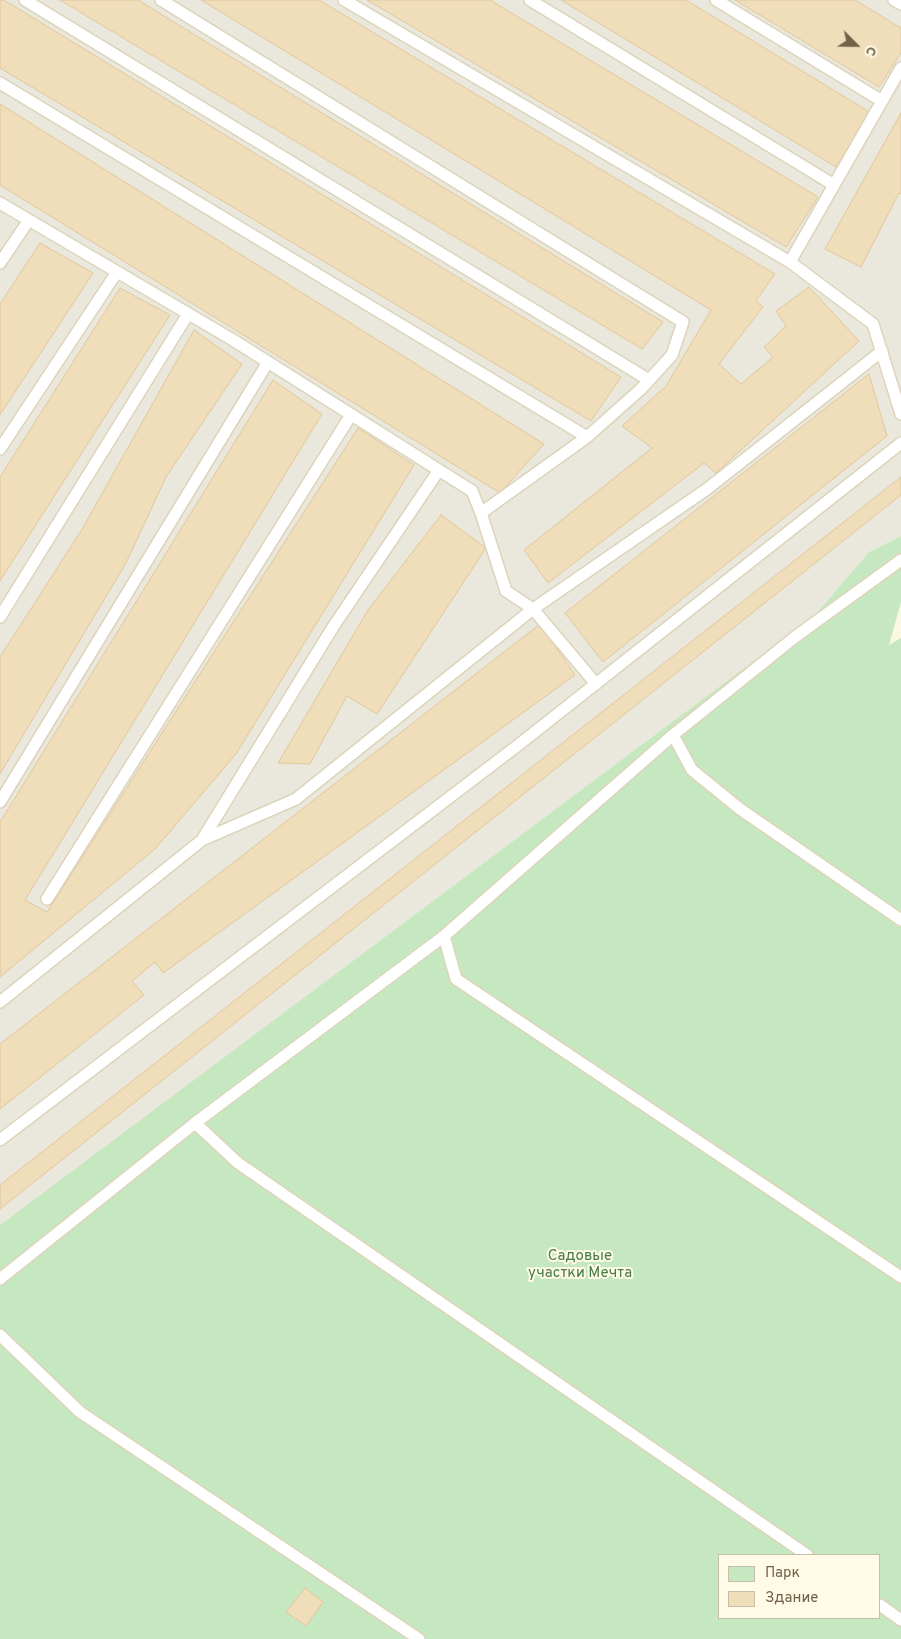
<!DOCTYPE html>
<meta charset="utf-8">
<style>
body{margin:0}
#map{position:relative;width:901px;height:1639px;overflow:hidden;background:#fbf8e1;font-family:Overpass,sans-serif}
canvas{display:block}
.legend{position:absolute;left:718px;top:1554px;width:162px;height:65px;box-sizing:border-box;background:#fffbe7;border:1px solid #c7bea8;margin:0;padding:6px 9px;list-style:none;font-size:15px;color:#726249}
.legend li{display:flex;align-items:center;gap:10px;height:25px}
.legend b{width:25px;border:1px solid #c7bea8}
.north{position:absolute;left:831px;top:20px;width:50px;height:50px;-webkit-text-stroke:4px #fffbe7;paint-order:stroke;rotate:113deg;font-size:14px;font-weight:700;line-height:20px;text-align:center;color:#726249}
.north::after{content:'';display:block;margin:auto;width:18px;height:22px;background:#726249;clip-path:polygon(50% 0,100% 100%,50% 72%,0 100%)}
</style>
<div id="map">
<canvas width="901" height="1639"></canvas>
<ul class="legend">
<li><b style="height:14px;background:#c6e8c1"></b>Парк</li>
<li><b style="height:14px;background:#f0ddba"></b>Здание</li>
</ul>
<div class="north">С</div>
</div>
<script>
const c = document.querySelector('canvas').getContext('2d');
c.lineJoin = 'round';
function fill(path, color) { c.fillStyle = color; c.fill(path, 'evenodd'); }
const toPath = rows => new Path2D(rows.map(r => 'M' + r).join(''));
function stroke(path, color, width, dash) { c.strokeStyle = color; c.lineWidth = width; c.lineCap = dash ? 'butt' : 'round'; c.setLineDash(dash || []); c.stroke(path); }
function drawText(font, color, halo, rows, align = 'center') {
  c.font = font + ' Overpass,sans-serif'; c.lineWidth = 4; c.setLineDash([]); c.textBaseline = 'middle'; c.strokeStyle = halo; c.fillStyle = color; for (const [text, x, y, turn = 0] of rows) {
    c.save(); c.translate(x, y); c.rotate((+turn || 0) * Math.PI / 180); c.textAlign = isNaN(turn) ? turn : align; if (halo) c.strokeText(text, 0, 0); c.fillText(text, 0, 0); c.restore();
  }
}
fill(toPath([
 [0,0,901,0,901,536,869,552,815,615,0,1225]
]), '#eae7dc');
fill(toPath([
 [901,536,901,602,889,645,901,638,901,1639,0,1639,0,1225,815,615,869,552],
 [720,1555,880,1555,880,1618,720,1618]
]), '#c6e8c1');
const building = toPath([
 [0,0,4,0,621,377,591,421,0,68,0,0],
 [60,0,138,0,663,322,642,349,60,0],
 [201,0,319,0,775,274,756,301,763,307,719,364,741,384,773,357,764,347,786,326,776,311,809,287,859,341,716,473,704,463,548,583,524,550,652,448,622,426,666,386,711,310,201,0],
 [367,0,490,0,818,197,786,247,367,0],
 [561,0,686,0,871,113,836,167,561,0],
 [735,0,855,0,901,28,901,53,879,87,735,0],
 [0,104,544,444,500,493,0,185,0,104],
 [901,113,901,194,899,193,861,267,825,249,901,113],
 [40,243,93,273,0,415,0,304,40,243],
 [120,288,170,315,0,581,0,477,120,288],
 [194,330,242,364,166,477,126,563,0,774,0,657,81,531,194,330],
 [869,374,887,436,603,662,565,613,869,374],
 [273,380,322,414,25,900,47,912,358,428,414,465,236,754,155,849,0,977,0,822,273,380],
 [901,477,901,495,0,1209,0,1185,901,477],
 [441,515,486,548,377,714,347,696,310,764,278,763,368,610,441,515],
 [540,624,575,675,163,973,155,962,132,981,144,995,0,1109,0,1044,540,624],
 [305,1588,323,1602,306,1626,286,1612,305,1588]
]);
fill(building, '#f0ddba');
stroke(building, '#e2c89b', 1);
const service = toPath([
 [25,0,649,380],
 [161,0,683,322,672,355,641,389,587,437],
 [344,0,790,262],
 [530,0,834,185],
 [716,0,882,101],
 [894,0,901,4],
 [901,68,790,262,873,324,901,414],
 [0,83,587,437,481,513],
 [0,203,233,340,472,491,481,513,506,591,533,609,596,684],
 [0,263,29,220],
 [0,449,117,272],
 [0,617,188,314],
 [673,735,692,770,740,809,901,920],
 [0,802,268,362],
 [202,840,333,627,439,470],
 [47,899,351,415],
 [444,936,456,979,901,1277],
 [0,1002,202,840,296,799,533,609,707,489,882,351],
 [195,1123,238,1163,807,1555],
 [0,1140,517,746,901,443],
 [0,1279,195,1123,444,936,673,735,795,637,901,560],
 [0,1335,80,1412,419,1639],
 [880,1605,901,1620]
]);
stroke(service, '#dcd4bb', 14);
stroke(service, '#fff', 11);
drawText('15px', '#467d44', '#fffbe7', [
 ["Садовые",580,1257],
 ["участки Мечта",580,1274]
]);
</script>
